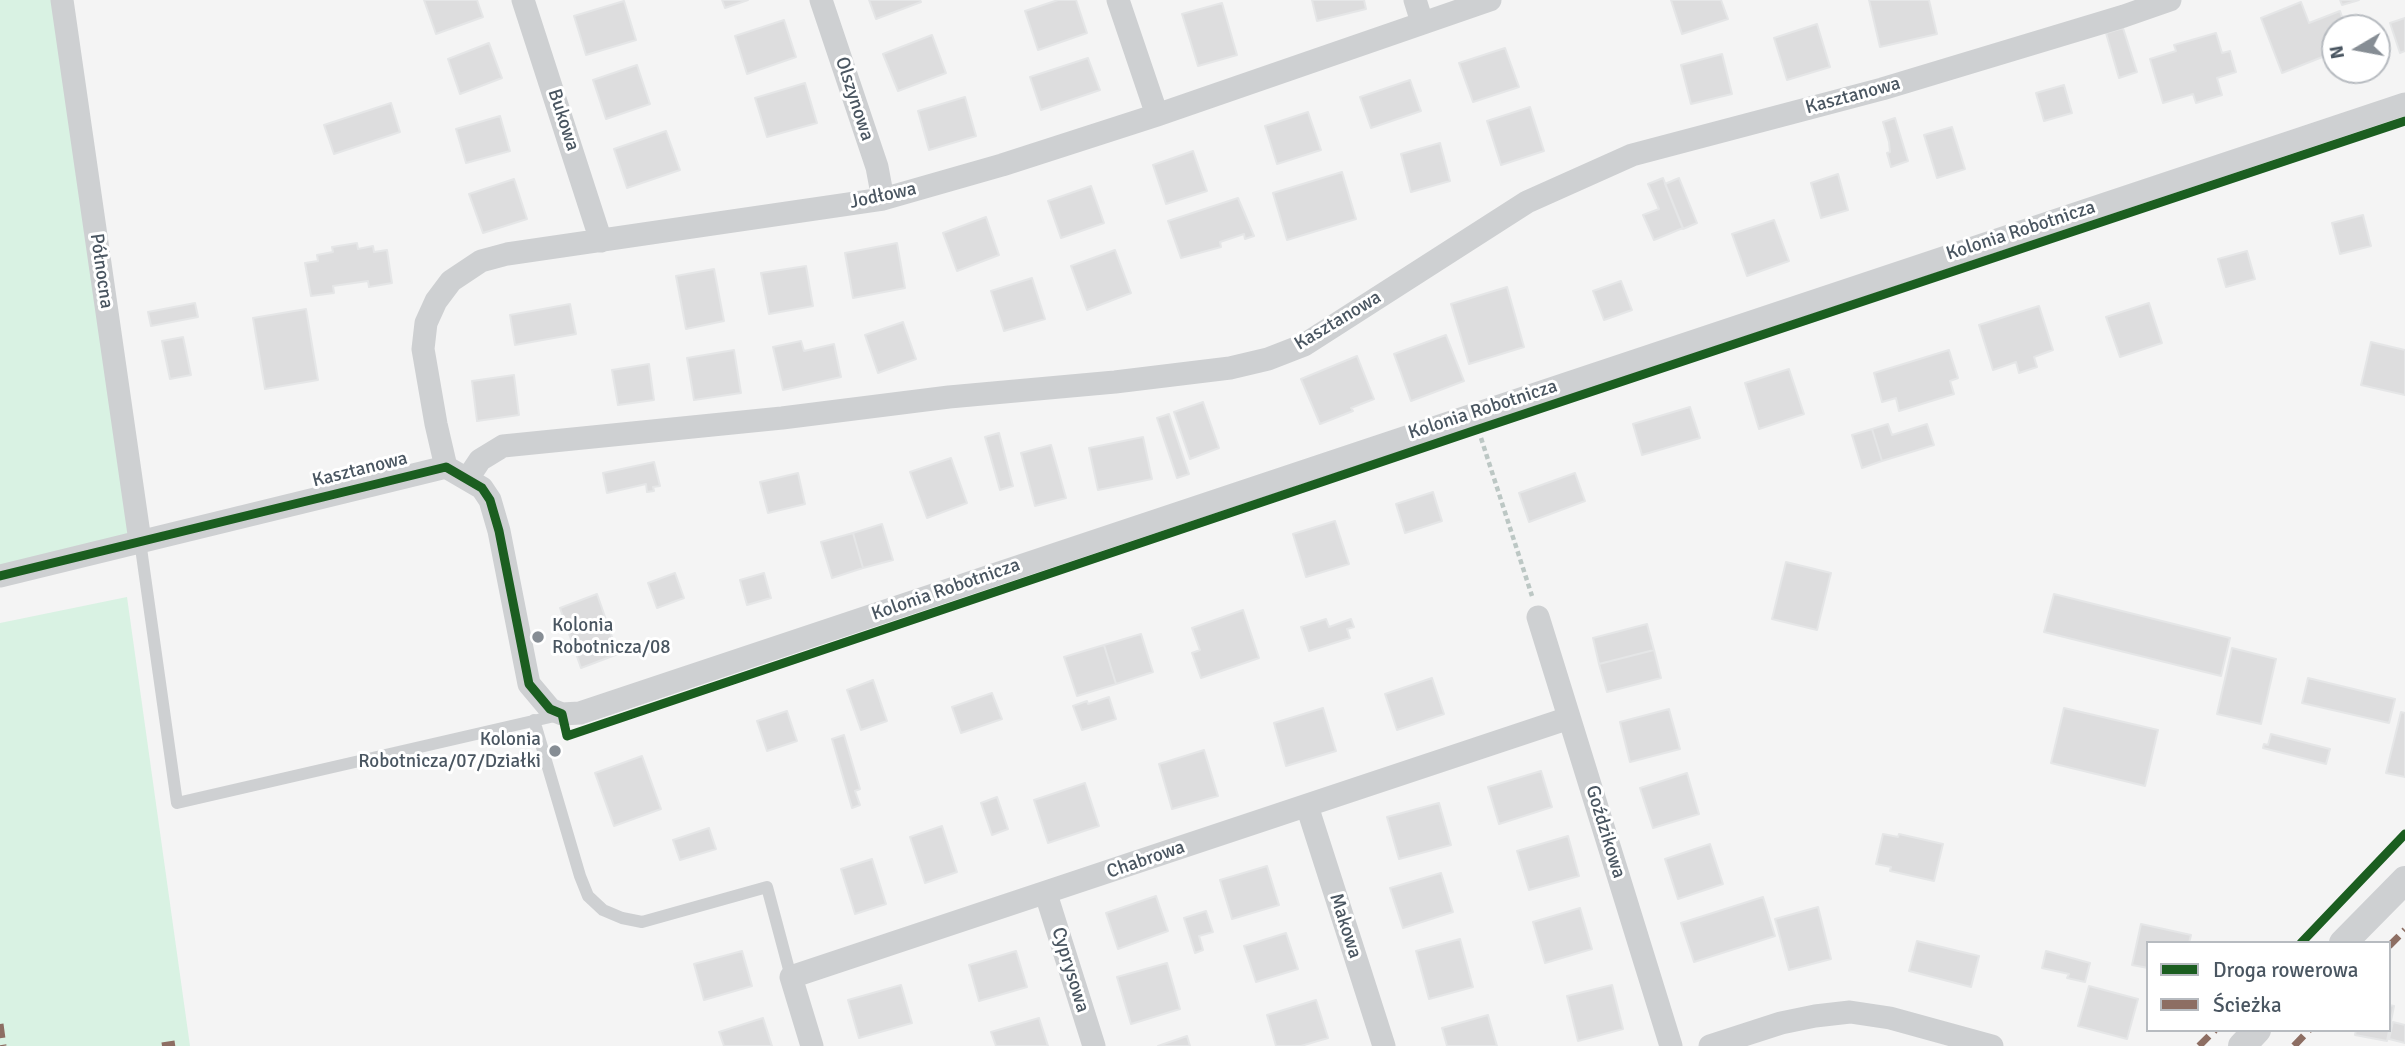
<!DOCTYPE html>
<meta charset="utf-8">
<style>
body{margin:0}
#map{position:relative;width:2405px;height:1046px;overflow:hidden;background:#f4f4f4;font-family:Signika,sans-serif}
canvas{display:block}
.legend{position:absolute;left:2146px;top:941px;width:245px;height:91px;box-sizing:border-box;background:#fff;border:2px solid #b7bbc0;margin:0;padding:9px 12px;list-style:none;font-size:21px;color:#4a5661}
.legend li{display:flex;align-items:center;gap:14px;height:35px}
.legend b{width:35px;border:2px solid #b7bbc0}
.north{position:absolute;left:2321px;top:14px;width:70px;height:70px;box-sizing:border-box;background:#fff;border:2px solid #b7bbc0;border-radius:50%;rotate:260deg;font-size:19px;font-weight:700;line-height:28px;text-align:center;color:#4a5661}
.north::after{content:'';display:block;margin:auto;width:24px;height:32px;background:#868d94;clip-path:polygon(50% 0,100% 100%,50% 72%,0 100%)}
</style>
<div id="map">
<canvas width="2405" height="1046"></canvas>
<ul class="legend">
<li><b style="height:9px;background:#1b5e20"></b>Droga rowerowa</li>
<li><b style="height:9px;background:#8d6e63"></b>Ścieżka</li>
</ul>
<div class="north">N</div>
</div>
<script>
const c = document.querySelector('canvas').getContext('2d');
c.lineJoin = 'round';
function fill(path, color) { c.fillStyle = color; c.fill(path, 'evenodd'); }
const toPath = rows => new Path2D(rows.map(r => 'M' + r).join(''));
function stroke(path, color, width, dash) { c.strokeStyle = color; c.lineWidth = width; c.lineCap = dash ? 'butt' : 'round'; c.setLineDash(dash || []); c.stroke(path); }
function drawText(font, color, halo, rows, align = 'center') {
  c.font = font + ' Signika,sans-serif'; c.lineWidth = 6; c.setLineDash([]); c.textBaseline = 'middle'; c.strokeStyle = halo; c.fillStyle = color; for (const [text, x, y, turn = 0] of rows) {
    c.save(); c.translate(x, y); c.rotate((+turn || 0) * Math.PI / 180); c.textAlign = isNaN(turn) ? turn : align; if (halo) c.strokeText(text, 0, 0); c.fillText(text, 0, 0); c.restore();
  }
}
fill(toPath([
 [0,0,62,0,140,541,0,581],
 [127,597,190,1046,0,1046,0,623]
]), '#d9f2e3');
const building = toPath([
 [424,0,477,0,483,17,436,34,424,0],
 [722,0,748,0,725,8,722,0],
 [869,0,920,0,921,2,876,19,869,0],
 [1058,0,1076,0,1087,33,1038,50,1025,11,1058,0],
 [1312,0,1364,0,1366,9,1317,21,1312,0],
 [1671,0,1721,0,1728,19,1682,34,1671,0],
 [1869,0,1929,0,1937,34,1880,47,1869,0],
 [2340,0,2359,0,2342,5,2340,0],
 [624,1,636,40,586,55,574,16,624,1],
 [2301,2,2309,23,2340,11,2346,28,2335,28,2335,52,2282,73,2261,18,2301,2],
 [1222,3,1237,55,1198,66,1182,14,1222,3],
 [2405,18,2405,51,2400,53,2390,23,2405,18],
 [784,20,796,57,747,74,735,36,784,20],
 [1817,24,1830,67,1787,80,1774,38,1817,24],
 [2123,28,2137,72,2119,78,2106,33,2123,28],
 [2216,33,2222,53,2230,51,2236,72,2217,78,2222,95,2196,103,2193,94,2163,103,2150,59,2176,51,2174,45,2216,33],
 [932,35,946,73,898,91,883,54,932,35],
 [489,43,502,78,460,94,448,59,489,43],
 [1505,48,1519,87,1473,102,1459,63,1505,48],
 [1722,54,1732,94,1691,104,1681,65,1722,54],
 [1088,58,1100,90,1041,110,1030,77,1088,58],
 [637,65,650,104,606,119,593,80,637,65],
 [1410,80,1421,111,1371,128,1360,97,1410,80],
 [805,83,817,123,767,137,755,98,805,83],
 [2064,85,2072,113,2044,121,2036,93,2064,85],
 [965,97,976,136,929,150,918,111,965,97],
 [391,103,400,132,334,154,324,125,391,103],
 [1530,107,1544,151,1501,165,1487,121,1530,107],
 [1308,112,1321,150,1277,164,1265,126,1308,112],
 [500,116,510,151,466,163,456,129,500,116],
 [1895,118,1908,161,1891,167,1887,153,1890,152,1889,142,1883,122,1895,118],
 [1952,127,1965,169,1937,178,1924,135,1952,127],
 [666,131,680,170,627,188,614,149,666,131],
 [1440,143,1450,181,1411,192,1401,154,1440,143],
 [1193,151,1207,191,1166,204,1153,165,1193,151],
 [1342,172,1356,219,1287,240,1273,193,1342,172],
 [1838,174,1848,210,1821,218,1811,183,1838,174],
 [1663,178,1683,228,1654,240,1643,215,1659,209,1648,184,1663,178],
 [1679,178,1697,223,1683,229,1665,184,1679,178],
 [514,179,527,219,483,233,469,194,514,179],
 [1091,186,1104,223,1061,238,1048,201,1091,186],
 [1238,198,1254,236,1245,239,1244,234,1220,242,1221,247,1181,258,1168,221,1238,198],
 [2363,215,2371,246,2340,254,2332,223,2363,215],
 [986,217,999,255,957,271,943,233,986,217],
 [1774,220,1789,261,1747,276,1732,234,1774,220],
 [357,243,358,249,373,246,374,252,387,250,392,283,369,287,368,281,333,286,334,293,311,296,305,263,318,261,317,255,333,252,332,247,357,243],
 [897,243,905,288,853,298,845,253,897,243],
 [1115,250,1131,293,1087,310,1071,266,1115,250],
 [2247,251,2255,279,2226,287,2218,259,2247,251],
 [806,266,813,306,769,314,761,273,806,266],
 [714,269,724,321,686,329,676,276,714,269],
 [1032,278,1045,319,1004,331,991,291,1032,278],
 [1621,281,1632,310,1604,320,1593,291,1621,281],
 [1507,287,1524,347,1469,364,1451,304,1507,287],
 [195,303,198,317,151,326,148,312,195,303],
 [2149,303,2162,343,2120,357,2106,317,2149,303],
 [570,304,576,334,515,345,510,315,570,304],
 [2039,306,2053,350,2034,357,2037,367,2019,373,2016,362,1993,370,1979,325,2039,306],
 [306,309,318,380,265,389,253,318,306,309],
 [903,322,916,359,878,373,865,335,903,322],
 [1446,335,1464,381,1411,401,1394,354,1446,335],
 [183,337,191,375,170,379,162,341,183,337],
 [801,341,804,351,834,344,841,377,783,390,773,347,801,341],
 [2371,342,2405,350,2405,395,2361,385,2371,342],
 [734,350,741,393,694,400,687,358,734,350],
 [1949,350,1958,378,1950,381,1954,394,1899,411,1896,398,1882,402,1874,373,1949,350],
 [1357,356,1374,399,1351,408,1353,411,1320,424,1301,379,1357,356],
 [649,364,654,400,618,405,612,370,649,364],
 [1789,369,1804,414,1759,429,1745,383,1789,369],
 [514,375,519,415,477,421,472,381,514,375],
 [1203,402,1219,448,1190,459,1174,412,1203,402],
 [1690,407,1700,438,1642,455,1633,424,1690,407],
 [1169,414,1189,474,1177,478,1157,418,1169,414],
 [1888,424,1892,435,1927,424,1934,445,1882,461,1872,429,1888,424],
 [1872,429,1882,461,1862,468,1852,435,1872,429],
 [999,433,1013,486,1000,490,985,437,999,433],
 [1143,437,1152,479,1098,490,1089,448,1143,437],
 [1051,445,1066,498,1035,506,1021,453,1051,445],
 [951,458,967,503,927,518,910,472,951,458],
 [654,462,660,486,653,487,654,491,647,492,646,484,607,493,603,473,654,462],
 [798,473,805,504,768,513,760,482,798,473],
 [1575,473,1585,501,1529,522,1519,493,1575,473],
 [1433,492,1442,521,1405,533,1396,504,1433,492],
 [1335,521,1349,564,1306,577,1293,534,1335,521],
 [882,524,893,560,863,568,853,533,882,524],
 [853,533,863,568,832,578,821,542,853,533],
 [1786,562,1831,573,1817,630,1772,619,1786,562],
 [675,573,684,598,657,608,648,583,675,573],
 [764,573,771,598,747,605,740,580,764,573],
 [597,594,618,654,581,668,560,608,597,594],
 [2054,594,2230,638,2221,676,2044,632,2054,594],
 [1243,610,1259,658,1201,678,1192,653,1200,650,1192,628,1243,610],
 [1326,619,1329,627,1351,619,1354,627,1347,629,1350,638,1309,651,1301,627,1326,619],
 [1647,624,1654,650,1599,664,1593,638,1647,624],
 [1141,634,1153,672,1116,684,1104,645,1141,634],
 [1104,645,1116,684,1077,696,1064,657,1104,645],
 [2232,648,2276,659,2261,724,2217,714,2232,648],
 [1654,650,1661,678,1607,692,1599,664,1654,650],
 [1432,678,1444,714,1397,730,1385,694,1432,678],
 [2308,678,2395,699,2389,723,2302,703,2308,678],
 [873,680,887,721,861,730,847,690,873,680],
 [992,693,1002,719,961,733,952,707,992,693],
 [1109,697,1116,719,1082,730,1073,706,1087,701,1088,704,1109,697],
 [1323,708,1336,751,1286,766,1274,723,1323,708],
 [2064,708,2158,730,2145,786,2051,763,2064,708],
 [1669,709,1680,749,1630,762,1620,722,1669,709],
 [787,711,797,741,767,751,757,721,787,711],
 [2401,712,2405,713,2405,777,2386,773,2401,712],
 [2271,734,2330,749,2326,764,2263,748,2264,744,2268,745,2271,734],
 [844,735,860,789,855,791,860,805,852,808,832,739,844,735],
 [1204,750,1218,796,1172,809,1159,764,1204,750],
 [642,756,661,809,614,826,595,773,642,756],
 [1541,771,1552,807,1499,824,1488,787,1541,771],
 [1687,773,1699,814,1653,828,1640,788,1687,773],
 [1085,783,1099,826,1048,843,1034,800,1085,783],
 [997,797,1008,829,992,835,981,803,997,797],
 [1439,803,1451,845,1399,859,1387,817,1439,803],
 [942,826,957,872,925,883,910,837,942,826],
 [709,828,716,849,680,860,673,840,709,828],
 [1883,834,1898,837,1899,834,1943,844,1934,881,1890,871,1891,867,1876,864,1883,834],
 [1568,836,1579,876,1529,890,1517,851,1568,836],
 [1710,844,1723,884,1678,899,1665,859,1710,844],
 [872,859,886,904,855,914,841,869,872,859],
 [1267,866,1279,905,1232,919,1220,880,1267,866],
 [1441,873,1453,912,1403,928,1390,888,1441,873],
 [1156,896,1168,931,1118,949,1106,913,1156,896],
 [1763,897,1775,936,1694,962,1681,923,1763,897],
 [1818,907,1831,959,1789,970,1775,919,1818,907],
 [1580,908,1592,949,1545,963,1533,922,1580,908],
 [1206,911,1213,932,1199,936,1203,950,1195,953,1184,918,1206,911],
 [2141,924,2191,935,2189,943,2148,943,2148,968,2132,965,2141,924],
 [1286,933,1298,969,1256,982,1244,946,1286,933],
 [1460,939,1473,987,1429,999,1416,951,1460,939],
 [1917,941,1979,956,1971,987,1909,971,1917,941],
 [742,951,752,986,704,1000,694,964,742,951],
 [1016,951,1027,987,979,1001,969,965,1016,951],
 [2046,951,2090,963,2085,982,2067,978,2069,974,2042,968,2046,951],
 [1167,963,1180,1009,1131,1024,1117,977,1167,963],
 [901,985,912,1023,859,1038,848,1000,901,985],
 [1612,985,1623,1029,1578,1041,1567,996,1612,985],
 [2089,986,2138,999,2127,1039,2078,1026,2089,986],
 [1316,1000,1328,1038,1301,1046,1276,1046,1267,1015,1316,1000],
 [2389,1005,2394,1006,2387,1041,2355,1035,2356,1030,2389,1030,2389,1005],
 [1488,1015,1497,1046,1447,1046,1442,1028,1488,1015],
 [763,1018,772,1046,724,1046,719,1032,763,1018],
 [1039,1018,1048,1046,996,1046,991,1032,1039,1018],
 [2393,1022,2405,1025,2405,1043,2389,1039,2393,1022],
 [1187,1036,1190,1046,1158,1046,1187,1036]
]);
fill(building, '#ddddde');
stroke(building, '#e5e6e7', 2);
stroke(toPath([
 [1481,438,1532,596]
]), '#bcc7c4', 4.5, [5, 3.5]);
stroke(toPath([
 [140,541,177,803,559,715],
 [534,720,580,876,588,896,603,910,622,918,642,922,767,887,791,977]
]), '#ced0d2', 12);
stroke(toPath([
 [62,0,140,541],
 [523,0,601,241],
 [821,0,877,167,883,199],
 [1118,0,1157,115],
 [1415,0,1422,22],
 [446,467,436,424,423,349,426,323,436,301,451,281,481,261,507,254,883,199,1002,165,1157,115,1490,0],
 [468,478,480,460,503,446,782,418,949,397,1115,382,1230,368,1268,359,1304,345,1527,202,1632,155,1882,89,2124,16,2170,0],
 [0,576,446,467,482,488,490,500,499,531,529,684,550,709,562,714,580,713,2405,104],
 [1538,617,1671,1046],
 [1307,806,1384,1046],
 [1046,894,1094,1046],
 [812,1046,791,977,1569,718],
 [1710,1046,1781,1023,1815,1016,1850,1012,1890,1018,1992,1046]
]), '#ced0d2', 23);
stroke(toPath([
 [2343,943,2405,880],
 [2242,1046,2257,1030]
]), '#ced0d2', 28);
stroke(toPath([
 [2389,946,2405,930],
 [0,1024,3,1046],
 [162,1046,175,1044],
 [2199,1046,2215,1030],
 [2294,1046,2309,1030]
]), '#8d6e63', 7, [14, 7]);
stroke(toPath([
 [0,576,446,467,482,488,490,500,499,531,529,684,550,709,562,714,567,736,1479,429,2405,121],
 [2301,943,2405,834]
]), '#1b5e20', 9);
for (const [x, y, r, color] of [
 [538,637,7,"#868d94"],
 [555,751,7,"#868d94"]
]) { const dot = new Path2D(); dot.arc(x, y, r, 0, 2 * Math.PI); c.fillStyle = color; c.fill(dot); stroke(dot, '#fff', 2.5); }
drawText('19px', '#4a5661', '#fff', [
 ["Kasztanowa",1853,96,-15],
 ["Olszynowa",854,99,72],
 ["Bukowa",563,120,72],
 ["Jodłowa",883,196,-12],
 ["Kolonia Robotnicza",2021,231,-18],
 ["Północna",101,271,82],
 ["Kasztanowa",1338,321,-31],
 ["Kolonia Robotnicza",1483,410,-18],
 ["Kasztanowa",360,470,-14],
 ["Kolonia Robotnicza",946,590,-19],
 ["Goździkowa",1605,832,73],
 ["Chabrowa",1146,860,-19],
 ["Makowa",1345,926,72],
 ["Cyprysowa",1070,970,73]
]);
drawText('19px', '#4a5661', '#fff', [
 ["Kolonia",552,626],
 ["Robotnicza/08",552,648],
 ["Kolonia",541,740,"right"],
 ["Robotnicza/07/Działki",541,762,"right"]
], 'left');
</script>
